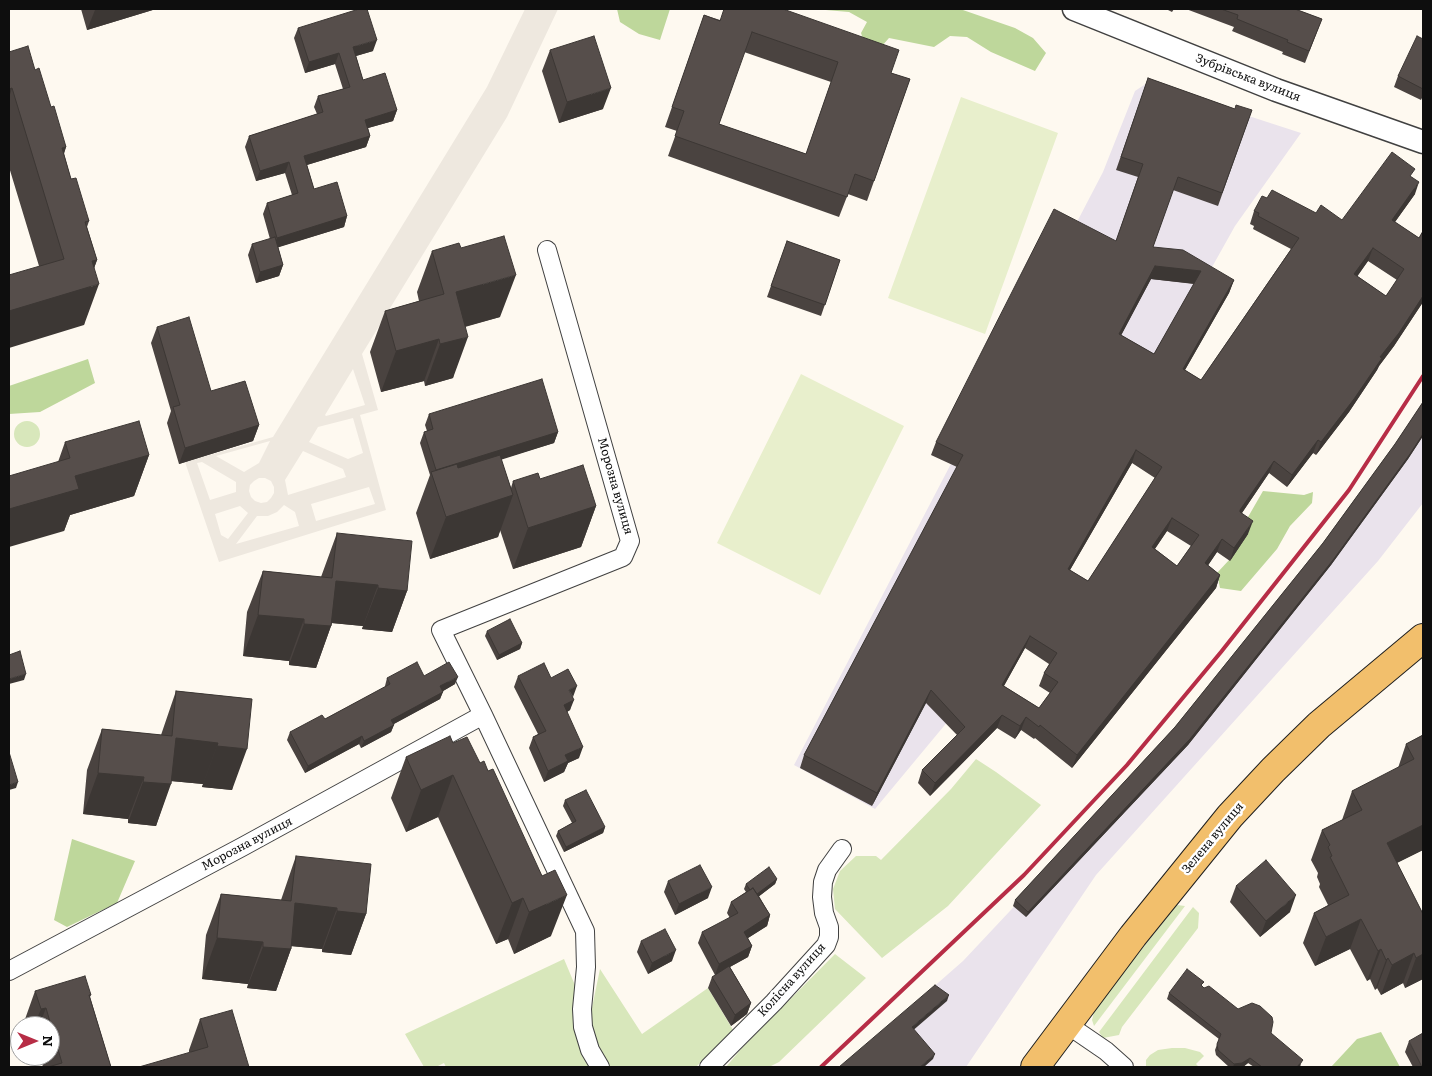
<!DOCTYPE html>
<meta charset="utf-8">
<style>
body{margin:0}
#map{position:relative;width:1432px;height:1076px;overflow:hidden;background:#fef9f0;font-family:Literata,serif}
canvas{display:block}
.frame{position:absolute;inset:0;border:10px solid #0e0e0e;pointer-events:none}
.north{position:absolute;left:10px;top:1016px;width:50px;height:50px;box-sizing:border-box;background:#fff;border:1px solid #9f9f9f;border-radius:50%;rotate:90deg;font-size:14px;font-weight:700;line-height:20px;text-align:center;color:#0e0e0e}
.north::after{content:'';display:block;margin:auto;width:18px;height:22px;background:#b72d46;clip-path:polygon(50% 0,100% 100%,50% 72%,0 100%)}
</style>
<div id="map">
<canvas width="1432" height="1076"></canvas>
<div class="frame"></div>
<div class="north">N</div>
</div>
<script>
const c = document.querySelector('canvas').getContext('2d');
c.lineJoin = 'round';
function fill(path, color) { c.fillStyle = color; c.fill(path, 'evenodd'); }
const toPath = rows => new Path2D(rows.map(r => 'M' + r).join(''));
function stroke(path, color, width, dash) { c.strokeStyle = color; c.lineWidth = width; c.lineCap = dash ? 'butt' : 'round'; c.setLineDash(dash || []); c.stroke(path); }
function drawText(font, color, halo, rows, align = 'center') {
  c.font = font + ' Literata,serif'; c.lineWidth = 5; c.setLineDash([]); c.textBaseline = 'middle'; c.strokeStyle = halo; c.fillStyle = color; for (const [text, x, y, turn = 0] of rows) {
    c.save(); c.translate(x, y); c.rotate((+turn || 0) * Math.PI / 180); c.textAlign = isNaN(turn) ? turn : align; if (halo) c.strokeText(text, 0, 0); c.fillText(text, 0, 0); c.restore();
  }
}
fill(toPath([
 [1147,83,1301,133,1235,226,978,685,875,809,794,765,1103,172,1135,91],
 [1423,406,1423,503,1378,561,1096,875,966,1067,842,1067,963,961,1178,732,1337,537]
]), '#eae3ec');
fill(toPath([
 '14 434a13 13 0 1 1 26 0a13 13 0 1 1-26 0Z',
 [976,759,996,772,1041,805,948,906,882,958,835,909,833,889,840,871,856,856,876,856,881,860,951,789],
 [1177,905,1185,906,1094,1026,1092,1020,1095,1008],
 [1193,907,1199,913,1198,928,1122,1027,1119,1035,1103,1038,1099,1032],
 [835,954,866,978,779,1062,769,1067,726,1067,741,1049],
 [564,959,577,990,595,1067,446,1067,444,1063,436,1067,424,1067,405,1034],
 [600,969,642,1034,708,988,733,1030,696,1067,609,1067,594,1047,589,1022],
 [1172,1048,1185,1048,1200,1052,1204,1056,1196,1064,1199,1067,1146,1067,1146,1060,1150,1055,1158,1050]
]), '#d8e7bb');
fill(toPath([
 [617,9,670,9,660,40,639,34,620,22],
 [814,9,960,9,1015,28,1033,38,1046,53,1035,71,991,52,967,37,950,36,934,47,889,38,874,55,864,42,861,33,867,22,849,12],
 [88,359,95,383,40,412,9,414,9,386],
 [1263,491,1304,495,1313,492,1312,503,1290,526,1277,549,1241,591,1220,588,1217,573,1230,559,1244,524],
 [72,839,135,861,117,903,67,927,54,920],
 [1381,1032,1400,1067,1331,1067,1357,1039]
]), '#bed79b');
fill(toPath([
 [961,97,1058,133,985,334,888,298],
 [801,374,904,426,820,595,717,543]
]), '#e8efcc');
fill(toPath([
 [525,9,558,9,507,117,362,354,378,410,360,415,386,510,219,562,185,462,273,437,487,87],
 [353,369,365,405,326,416,325,415],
 [353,418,363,453,348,459,309,442,318,427],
 [270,441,259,463,244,472,216,456],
 [303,451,343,469,346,477,288,495,285,480],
 [202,462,236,482,236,492,210,500,197,463],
 [259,478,265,478,271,481,274,487,274,493,271,498,267,502,261,503,255,501,251,497,249,491,250,485,254,481],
 [369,487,375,504,316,521,311,504],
 [284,505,295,512,299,526,236,544,257,516,268,516,277,512],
 [240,506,248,513,228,539,221,535,215,514]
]), '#eee8df');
const minor = toPath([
 [547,250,630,541,623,557,441,630,483,715,585,931,586,967,582,1009,583,1027,590,1050,600,1067],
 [9,971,242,847,483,715],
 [1068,1025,1106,1051,1124,1067],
 [709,1067,774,1002,826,945,829,937,829,927,824,913,822,897,823,882,827,870,842,849]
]);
const tertiary = toPath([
 [1074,9,1276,90,1423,142]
]);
const primary = toPath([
 [1035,1067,1133,936,1230,816,1273,770,1319,725,1423,638]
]);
stroke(minor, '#414141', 20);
stroke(tertiary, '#414141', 25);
stroke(primary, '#1f1f1f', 30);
stroke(minor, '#fff', 18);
stroke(tertiary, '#fff', 22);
stroke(primary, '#f2bf6c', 28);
stroke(toPath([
 [821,1067,1024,875,1127,765,1221,652,1349,490,1423,376]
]), '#b72d46', 4);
fill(toPath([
 [81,9,156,9,87,30],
 [1166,9,1174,9,1172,12],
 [1186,9,1295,9,1322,19,1305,63,1282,54,1283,52,1232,31,1234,27],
 [704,15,720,20,891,73,910,79,867,201,848,194,839,217,668,156,677,131,665,127],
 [744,52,831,82,806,154,719,124],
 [298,28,373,51,356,56,363,80,397,110,393,121,368,128,370,136,366,147,307,165,314,189,347,216,344,227,278,247,283,265,279,276,256,283,248,255,252,244,270,239,263,214,267,203,292,195,285,173,256,181,245,147,249,136,317,114,314,107,318,96,343,89,335,64,305,73,294,38],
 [1423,39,1423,96,1421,100,1394,87,1398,76],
 [550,50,603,109,559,123,542,71],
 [9,52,35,70,66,147,64,154,71,179,89,221,87,227,97,260,94,268,84,325,39,266,9,167],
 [1148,78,1235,109,1252,110,1218,206,1173,190,1153,247,1234,280,1229,293,1185,370,1201,380,1291,249,1253,229,1254,226,1250,224,1254,211,1267,198,1316,213,1342,220,1412,177,1415,194,1395,222,1419,238,1423,231,1423,302,1394,346,1379,366,1377,370,1349,412,1316,455,1313,453,1287,487,1269,473,1242,513,1248,534,1230,561,1217,552,1208,565,1220,575,1216,588,1072,768,1035,738,1034,739,1021,730,1015,739,997,728,930,796,918,783,922,770,957,735,926,703,872,806,800,768,804,755,957,467,931,455,936,442,1116,241,1138,177,1116,170],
 [1368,261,1397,280,1386,296,1357,276],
 [1151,279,1194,284,1154,354,1121,335],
 [1132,463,1155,478,1088,581,1070,570],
 [1167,531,1191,546,1177,566,1155,549],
 [1025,648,1049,664,1044,673,1039,686,1050,693,1039,708,1004,686],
 [787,241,840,260,821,316,767,297],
 [461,248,500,317,465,327,453,378,425,386,424,381,381,392,370,352,385,311,419,301,417,292,432,251],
 [157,327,211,391,259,425,253,441,179,464,167,423,171,411,151,343],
 [1423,402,1423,436,1408,459,1331,565,1188,745,1026,917,1013,906,1015,900,1175,727,1323,543,1395,444],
 [429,414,558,432,554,443,501,459,511,488,513,481,540,479,596,506,581,547,513,569,500,530,498,537,430,559,416,513,430,475,420,443,424,432,427,431,425,425],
 [65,442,149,455,134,496,70,515,64,531,58,462],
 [337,533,407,591,392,632,362,629,363,626,332,623,331,626,316,668,289,665,289,661,243,656,247,612,263,571,321,577],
 [487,631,522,643,520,649,497,660,485,636],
 [424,676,455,684,443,691,440,699,394,724,391,732,361,748,359,744,305,773,287,740,290,732,325,719,385,687,385,686,387,678],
 [518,676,551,678,573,697,570,710,567,712,579,758,568,763,564,772,544,782,529,748,533,737,538,734,514,687],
 [176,691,252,699,232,790,202,787,203,784,171,781,156,826,128,823,128,819,83,814,87,770,102,729,161,735],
 [1423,735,1423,850,1397,863,1423,914,1423,979,1405,988,1403,983,1381,995,1377,988,1375,990,1370,979,1367,981,1350,949,1315,966,1303,943,1314,913,1328,905,1319,887,1320,884,1317,877,1318,873,1311,860,1322,830,1342,820,1352,791,1398,768,1406,744],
 [453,743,480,763,488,771,542,876,551,936,514,954,508,939,496,944,438,817,406,832,391,798,406,757],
 [565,800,605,827,603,833,564,852,556,836,558,831,572,823,563,806],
 [296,856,366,914,351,955,322,952,322,949,291,946,291,949,276,991,247,988,248,984,202,979,206,935,221,894,281,900],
 [777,879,775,884,759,896,770,915,767,926,748,938,752,946,748,957,730,967,751,1003,747,1014,731,1026,708,988,712,977,721,971,715,975,698,943,702,932,730,918,727,913,731,902,746,892,744,889,746,884],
 [668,881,708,898,675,915,664,892],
 [1236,886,1290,912,1260,937,1230,902],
 [641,941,672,961,648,974,637,952],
 [1202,986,1204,988,1238,1009,1271,1033,1301,1065,1299,1067,1254,1067,1248,1063,1243,1067,1229,1067,1216,1055,1215,1050,1219,1039,1167,999,1169,993],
 [35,991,91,995,90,997,111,1067,43,1067,40,1056,50,1056,50,1026,25,1026,24,1022],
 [200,1019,249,1067,189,1052,189,1050],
 [1409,1041,1423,1067,1413,1067,1405,1052]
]), '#4a4340');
fill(toPath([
 [97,9,156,9,87,30,95,10],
 [377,40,373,51,349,58,353,47],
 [339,53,335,64,305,73,309,62],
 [12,88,9,98,9,89],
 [611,88,603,109,559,123,567,102],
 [397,110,393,121,361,130,365,120],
 [370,136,366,147,300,167,304,156],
 [66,147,51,188,62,148],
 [289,162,285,173,256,181,260,171],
 [1419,182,1415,194,1387,233,1392,220],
 [347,216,344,227,273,249,277,238],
 [1373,248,1368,261,1350,287,1354,274],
 [97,260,87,288,99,284,84,325,9,348,9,311,92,261],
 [283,265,279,276,256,283,260,272],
 [1155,266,1201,271,1197,284,1151,279,1115,347,1119,334],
 [516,275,500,317,441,333,456,292],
 [1234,280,1229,293,1178,382,1183,369],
 [1423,296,1423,302,1394,346,1379,366,1377,370,1349,412,1316,455,1321,442],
 [468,337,453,378,425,386,440,344],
 [439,339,424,381,381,392,396,351],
 [259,425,253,441,179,464,185,448],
 [558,432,554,443,434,481,436,470],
 [1423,434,1423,436,1408,459,1331,565,1188,745,1026,917,1028,912],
 [1318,440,1313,453,1287,487,1292,475],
 [1136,450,1132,463,1063,582,1068,569],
 [149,455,134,496,70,515,64,531,9,547,9,509,75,476],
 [1274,461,1269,473,1235,523,1240,510],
 [513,495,498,537,430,559,446,517],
 [596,506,581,547,513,569,528,528],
 [1172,518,1167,531,1147,560,1152,547],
 [1253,521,1248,534,1230,561,1234,548],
 [1222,539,1217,552,1201,576,1205,563],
 [1220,575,1216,588,1072,768,1077,755],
 [336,581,378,585,363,626,321,622],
 [378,588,407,591,392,632,362,629],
 [258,615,304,619,289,661,243,656],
 [304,624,331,626,316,668,289,665],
 [1030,636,1025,648,997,698,1002,685],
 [522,643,520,649,497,660,499,655],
 [26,674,24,680,9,684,9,679],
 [458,677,455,684,438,694,440,686],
 [577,686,573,697,569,690],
 [931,690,926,703,872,806,877,793],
 [443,692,440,699,388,727,391,720],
 [574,700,570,710,560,716,564,705],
 [1002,715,997,728,930,796,935,783],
 [1026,717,1021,730,1015,739,1020,726],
 [394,725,391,732,361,748,364,741],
 [362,736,359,744,305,773,308,766],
 [176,738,218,743,203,784,160,780],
 [217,746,247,749,232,790,202,787],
 [583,747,579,758,568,763,564,772,544,782,548,771,565,755],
 [98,773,144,777,128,819,83,814],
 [453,775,438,817,406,832,421,790],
 [18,782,16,788,9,790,9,785],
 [143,782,171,784,156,826,128,823],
 [1423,825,1423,850,1376,873,1387,843],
 [605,827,603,833,564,852,566,847],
 [777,879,775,884,753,901,755,896],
 [712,887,708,898,675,915,679,904],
 [567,895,551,936,514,954,529,912],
 [1296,895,1290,912,1260,937,1266,921],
 [523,898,508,939,496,944,512,903],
 [295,903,337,908,322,949,280,945],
 [337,911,366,914,351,955,322,952],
 [770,915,767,926,740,943,744,932],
 [1361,919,1350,949,1315,966,1326,937],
 [217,938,263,942,248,984,202,979],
 [752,946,748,957,715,975,719,964],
 [263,947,291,949,276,991,247,988],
 [1381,949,1370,979,1367,981,1378,951],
 [676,950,672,961,648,974,652,963],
 [1414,953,1403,983,1381,995,1392,965],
 [1423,954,1423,979,1405,988,1416,958],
 [1388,958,1377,988,1375,990,1386,960],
 [949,995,947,1001,910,1033,912,1027],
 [751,1003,747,1014,731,1026,735,1015],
 [46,1008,39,1026,34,1026,41,1009],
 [935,1054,933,1059,924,1067,920,1067],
 [1250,1058,1248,1063,1243,1067,1233,1067,1234,1064],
 [1303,1060,1299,1067,1297,1067]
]), '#3c3734');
const building = toPath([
 [359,9,367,9,377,40,353,47,363,80,385,73,397,110,365,120,370,136,304,156,314,189,337,182,347,216,277,238,267,203,298,193,289,162,260,171,249,136,323,112,318,96,350,87,339,53,309,62,298,28,359,9],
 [724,9,783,9,899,50,891,73,910,79,874,181,855,174,847,197,675,136,684,111,672,107,704,15,720,21,724,9],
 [752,32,838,62,806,154,719,124,752,32],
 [1221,9,1295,9,1322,19,1309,51,1287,42,1288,40,1237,19,1238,15,1221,9],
 [594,36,611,88,567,102,550,50,594,36],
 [1417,36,1423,39,1423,89,1398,76,1417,36],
 [28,46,35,70,39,68,51,107,54,106,66,147,62,148,71,179,76,178,89,221,85,222,97,260,92,261,99,284,9,311,9,275,64,259,12,88,9,89,9,52,28,46],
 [1148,78,1235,109,1236,105,1252,110,1222,193,1178,177,1153,247,1183,250,1234,280,1183,369,1201,380,1299,238,1258,216,1259,213,1254,211,1262,196,1267,198,1272,190,1316,213,1321,205,1342,220,1392,152,1415,169,1410,176,1419,182,1392,220,1419,238,1423,231,1423,296,1399,333,1380,357,1382,358,1354,399,1321,442,1318,440,1292,475,1274,461,1240,510,1240,512,1253,521,1234,548,1222,539,1205,563,1220,575,1077,755,1040,725,1039,727,1026,717,1020,726,1002,715,935,783,922,770,965,727,931,690,877,793,804,755,963,455,936,442,1054,209,1116,241,1143,164,1121,157,1148,78],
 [1373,248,1404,269,1386,296,1354,274,1373,248],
 [1155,266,1201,271,1154,354,1119,334,1155,266],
 [1136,450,1162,467,1088,581,1068,569,1136,450],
 [1172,518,1199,535,1177,566,1152,547,1172,518],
 [1030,636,1057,653,1044,673,1058,682,1039,708,1002,685,1030,636],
 [504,236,516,275,456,292,468,337,440,344,439,339,396,351,385,311,444,294,432,251,459,243,461,248,504,236],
 [275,237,283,265,260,272,252,244,275,237],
 [787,241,840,260,825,305,771,286,787,241],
 [189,317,211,391,245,381,259,425,185,448,173,407,180,405,157,327,189,317],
 [542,379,558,432,436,470,424,432,433,429,429,414,542,379],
 [1423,402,1423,434,1410,454,1333,560,1190,739,1028,912,1015,900,1175,727,1323,543,1395,444,1423,402],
 [139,421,149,455,75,476,79,489,9,509,9,476,70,458,65,442,139,421],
 [500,455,513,495,446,517,431,472,457,464,458,468,500,455],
 [583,465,596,506,528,528,513,481,538,473,540,479,583,465],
 [337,533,412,541,407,591,378,588,378,585,336,581,331,626,304,624,304,619,258,615,263,571,332,578,337,533],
 [510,619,522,643,499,655,487,631,510,619],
 [20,651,26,674,9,679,9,655,20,651],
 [417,662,424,676,449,662,458,677,440,686,443,692,391,720,394,725,364,741,362,736,308,766,290,732,322,715,325,719,390,684,387,678,417,662],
 [544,663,551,678,568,669,577,686,569,690,574,700,564,705,583,747,565,755,568,761,548,771,533,737,546,731,518,676,544,663],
 [176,691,252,699,247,749,217,746,218,743,176,738,171,784,143,782,144,777,98,773,102,729,172,736,176,691],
 [1423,735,1423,825,1387,843,1423,914,1423,954,1416,958,1414,953,1392,965,1388,958,1386,960,1381,949,1378,951,1361,919,1326,937,1314,913,1349,895,1330,857,1332,856,1328,847,1330,845,1322,830,1362,810,1352,791,1414,759,1406,744,1423,735],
 [450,736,453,743,467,737,480,763,484,761,488,771,493,769,542,876,555,870,567,895,529,912,523,898,512,903,453,775,421,790,406,757,450,736],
 [9,752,18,782,9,785,9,752],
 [586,790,605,827,566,847,558,831,576,821,565,800,586,790],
 [296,856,371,864,366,914,337,911,337,908,295,903,291,949,263,947,263,942,217,938,221,894,291,901,296,856],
 [1266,860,1296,895,1266,921,1236,886,1266,860],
 [700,865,712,887,679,904,668,881,700,865],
 [769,867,777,879,757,894,753,888,750,890,746,884,769,867],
 [753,888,770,915,744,932,752,946,719,964,702,932,738,913,731,902,753,888],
 [665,929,676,950,652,963,641,941,665,929],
 [729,966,751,1003,735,1015,712,977,729,966],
 [1187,969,1204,982,1201,985,1204,988,1209,986,1238,1009,1252,1003,1260,1006,1272,1017,1273,1022,1271,1033,1303,1060,1297,1067,1262,1067,1250,1058,1242,1063,1234,1064,1218,1050,1217,1044,1221,1034,1169,993,1187,969],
 [85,976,91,995,89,995,111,1067,48,1067,62,1063,46,1008,41,1009,35,991,85,976],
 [935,985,949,995,912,1027,935,1054,920,1067,839,1067,935,985],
 [232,1010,249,1067,139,1067,208,1047,200,1019,232,1010],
 [1423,1033,1423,1067,1422,1067,1409,1041,1423,1033]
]);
fill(building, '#564e4b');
stroke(building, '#3c3734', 1);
drawText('12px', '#0e0e0e', '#fff', [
 ["Зубрівська вулиця",1248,78,21],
 ["Морозна вулиця",615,486,74],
 ["Зелена вулиця",1213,838,-50],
 ["Морозна вулиця",247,844,-28],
 ["Колісна вулиця",792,980,-48]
]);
</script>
